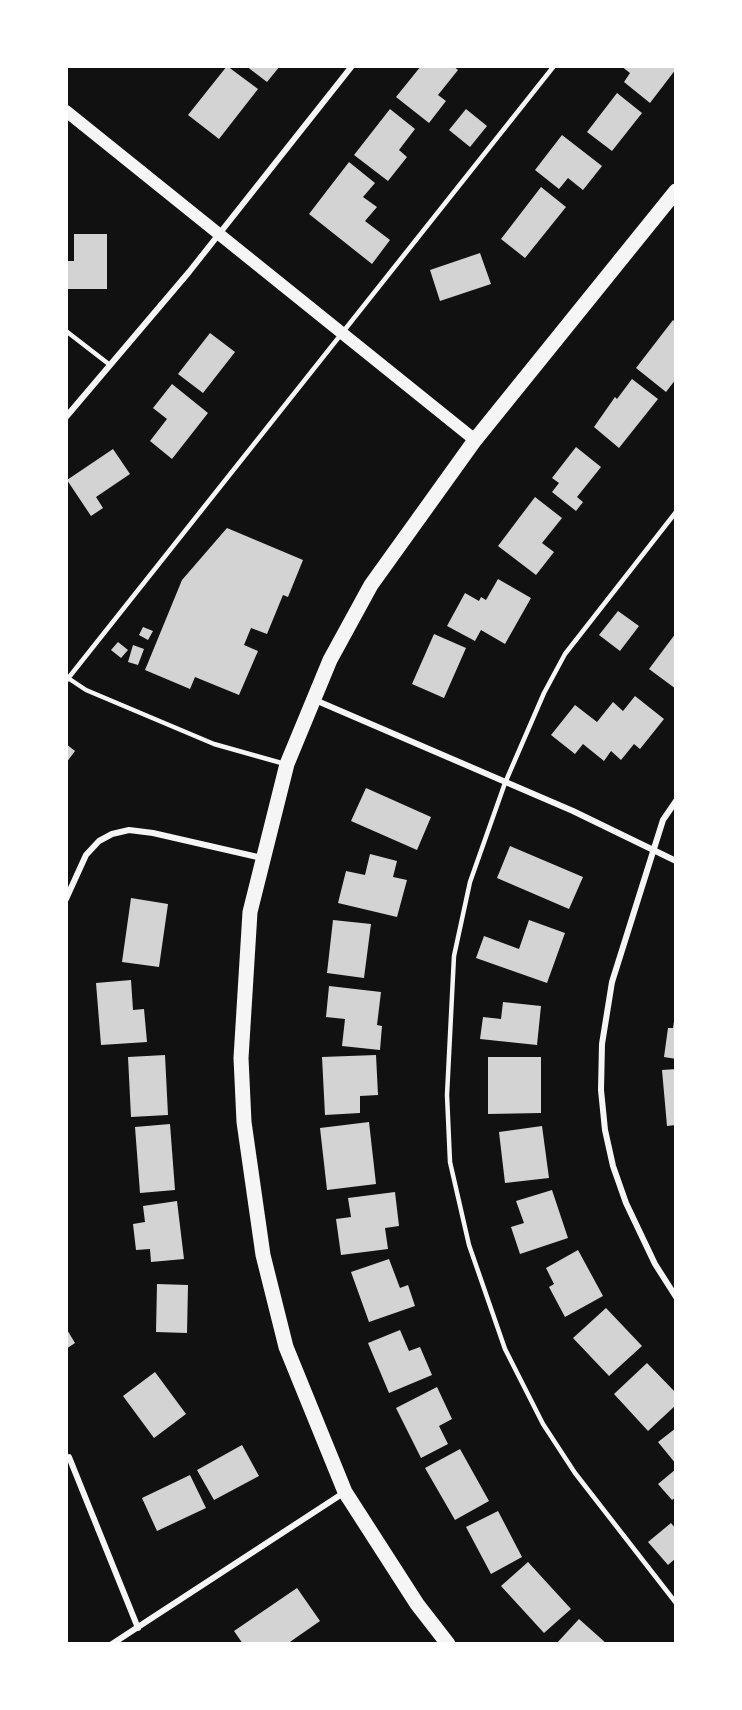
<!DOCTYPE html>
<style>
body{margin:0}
#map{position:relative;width:742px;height:1710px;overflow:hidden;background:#111;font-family:"Noto Sans",sans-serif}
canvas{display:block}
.frame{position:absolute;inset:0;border:68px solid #fff;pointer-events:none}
</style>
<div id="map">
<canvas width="742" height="1710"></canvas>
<div class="frame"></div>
</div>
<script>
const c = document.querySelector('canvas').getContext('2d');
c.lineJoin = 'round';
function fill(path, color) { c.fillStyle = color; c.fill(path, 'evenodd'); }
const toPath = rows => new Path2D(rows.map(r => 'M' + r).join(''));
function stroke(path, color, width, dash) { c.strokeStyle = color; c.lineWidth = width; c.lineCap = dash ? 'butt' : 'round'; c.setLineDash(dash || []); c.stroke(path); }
fill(toPath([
 [227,66,258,89,219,139,188,115],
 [246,66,280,66,267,82],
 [421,66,453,66,458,70,438,95,446,101,429,123,396,97],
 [621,66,676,66,676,69,650,103,624,82,630,73],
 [617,93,642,113,612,151,587,132],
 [390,109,415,129,399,150,407,157,388,181,354,155],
 [466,109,487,126,470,147,449,130],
 [562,135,602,166,583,190,568,178,559,189,535,170],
 [349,162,375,183,363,197,377,207,365,221,390,240,372,264,309,214],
 [541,187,566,207,525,258,501,239],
 [74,234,107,234,107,289,66,289,66,261,74,261],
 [480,253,491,284,440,301,430,270],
 [673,320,676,323,676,379,666,392,636,368],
 [210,333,235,352,203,393,178,374],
 [632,379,658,399,619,448,594,427,615,397,617,399],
 [172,384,208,413,172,459,150,441,167,419,153,408],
 [576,447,601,467,577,497,583,502,576,511,552,492,559,483,552,478],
 [113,449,130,474,96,497,103,508,91,516,67,480],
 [535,497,562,518,542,543,554,552,536,575,498,546],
 [227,528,303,560,288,597,283,595,267,634,251,628,244,645,258,651,239,695,195,677,190,689,145,670,182,580],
 [498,579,531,598,505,644,481,630,475,641,447,626,465,593,479,601,481,597,486,600],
 [618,611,639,626,620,651,599,635],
 [143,627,153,631,148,640,139,635],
 [676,633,676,689,649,669],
 [434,634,466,648,444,698,412,684],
 [118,642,128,650,121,658,111,650],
 [133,645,144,649,138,665,128,662],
 [635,696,664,719,640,749,634,744,621,760,611,751,604,761,583,744,575,754,551,735,575,705,597,722,613,702,623,711],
 [66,744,75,751,66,763],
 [366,788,431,817,417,850,351,821],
 [510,846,583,877,569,909,497,878],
 [370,854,397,861,393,877,407,880,397,917,338,903,346,871,365,875],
 [131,898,168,904,159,967,122,962],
 [333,920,371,924,364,978,327,973],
 [529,920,565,933,547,983,476,958,484,936,519,949],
 [131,980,133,1010,144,1009,147,1042,101,1045,96,983],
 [329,986,381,992,377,1025,382,1026,380,1050,342,1046,345,1019,326,1017],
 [503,1002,541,1006,537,1045,480,1039,483,1017,501,1019],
 [675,1015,676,1016,676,1059,664,1057,668,1028,673,1028],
 [165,1055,168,1115,131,1117,128,1057],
 [376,1055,378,1095,360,1096,360,1113,325,1115,322,1057],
 [488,1057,541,1057,541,1113,488,1114],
 [676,1069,676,1125,667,1126,662,1070],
 [369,1122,376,1184,327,1190,320,1128],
 [170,1124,175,1190,140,1193,135,1127],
 [542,1126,549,1178,505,1183,499,1132],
 [552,1190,568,1238,520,1254,511,1227,524,1223,516,1201],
 [395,1192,399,1226,385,1228,388,1249,341,1255,336,1219,351,1217,348,1198],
 [177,1201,184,1259,151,1262,150,1249,136,1250,133,1224,145,1222,143,1206],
 [578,1250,603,1296,565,1317,549,1287,554,1284,546,1268],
 [389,1259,400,1288,408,1285,415,1306,369,1322,351,1272],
 [157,1284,188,1285,187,1333,156,1332],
 [606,1308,642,1346,609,1376,573,1338],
 [66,1328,75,1343,66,1349],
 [400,1330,409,1351,420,1347,432,1375,389,1393,368,1343],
 [647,1363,676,1393,676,1405,648,1431,614,1394],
 [155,1372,186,1414,154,1438,123,1396],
 [437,1387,452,1419,439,1426,448,1444,421,1458,396,1408],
 [676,1428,676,1464,658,1442],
 [242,1445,259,1476,214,1500,197,1470],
 [460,1449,489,1501,455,1520,425,1468],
 [676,1469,676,1497,672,1500,658,1484],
 [190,1475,206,1508,157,1531,142,1498],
 [498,1511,522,1557,491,1574,466,1527],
 [671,1523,676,1529,676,1558,668,1565,648,1542],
 [528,1562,571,1609,544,1633,501,1586],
 [297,1588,320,1621,287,1644,243,1644,234,1631],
 [579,1619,607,1644,556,1644]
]), '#d3d3d3');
stroke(toPath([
 [66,331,110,365],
 [676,512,565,654,544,693,505,783,470,882,454,956,447,1095,450,1162,469,1245,505,1349,543,1424,575,1473,676,1603],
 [68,678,86,690,214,744,285,764],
 [66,681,554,66]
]), '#f5f5f5', 4.5);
stroke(toPath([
 [66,417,189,272,352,66],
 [315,700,573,811,676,861],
 [676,801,663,820,612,982,602,1044,601,1090,605,1130,613,1166,626,1203,655,1264,676,1297],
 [66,899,86,855,99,841,112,834,129,830,153,833,262,858],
 [69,1457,138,1628],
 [112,1644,345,1492]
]), '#f5f5f5', 6);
stroke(toPath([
 [66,111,475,440]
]), '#f5f5f5', 12);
stroke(toPath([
 [448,1644,417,1604,345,1492,286,1347,263,1255,244,1122,241,1058,250,912,287,764,330,660,371,585,475,440,676,191]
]), '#f5f5f5', 15);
</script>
